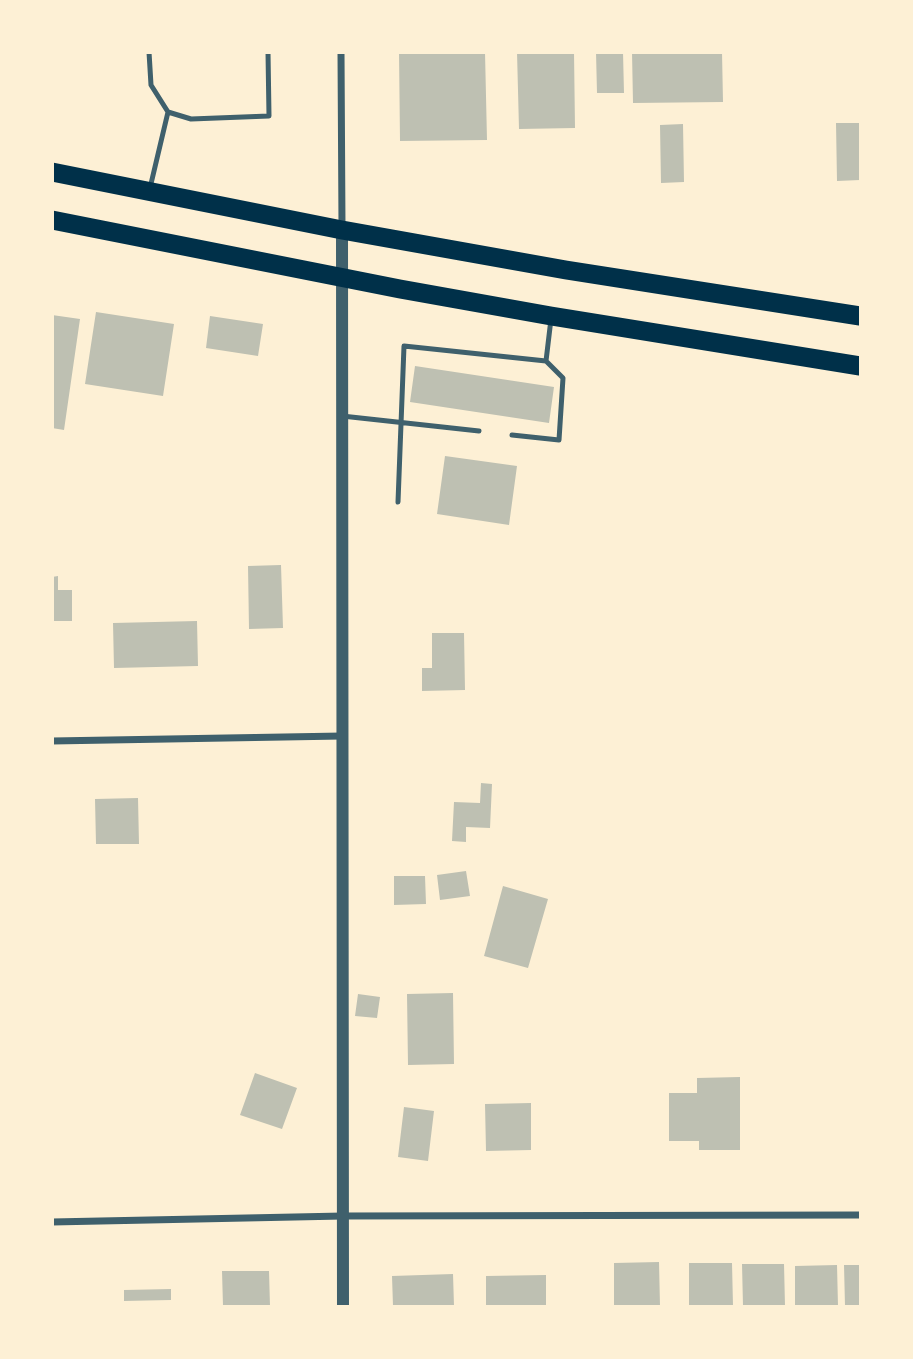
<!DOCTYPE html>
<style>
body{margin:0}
#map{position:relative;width:913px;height:1359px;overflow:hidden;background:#fdf0d5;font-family:"PT Sans",sans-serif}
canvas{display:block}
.frame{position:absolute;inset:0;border:54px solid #fdf0d5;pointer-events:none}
</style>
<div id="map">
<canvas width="913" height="1359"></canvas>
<div class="frame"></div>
</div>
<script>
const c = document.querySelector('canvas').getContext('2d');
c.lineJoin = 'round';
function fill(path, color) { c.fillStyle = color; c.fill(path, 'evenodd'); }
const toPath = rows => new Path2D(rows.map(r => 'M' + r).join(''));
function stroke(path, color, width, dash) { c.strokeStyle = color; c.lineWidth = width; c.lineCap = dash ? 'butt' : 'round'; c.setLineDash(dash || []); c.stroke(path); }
fill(toPath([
 [399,52,485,52,487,140,400,141],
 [517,52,574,52,575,128,519,129],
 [596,52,623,52,624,93,597,93],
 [632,52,722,52,723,102,633,103],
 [836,123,860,123,860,180,837,181],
 [683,124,684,182,661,183,660,125],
 [96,312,174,324,163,396,85,384],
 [52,315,80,319,64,430,52,428],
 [210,316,263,324,258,356,206,348],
 [415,366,554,387,549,423,410,402],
 [445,456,517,466,509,525,437,514],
 [281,565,283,628,249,629,248,566],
 [58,576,58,590,72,590,72,621,52,621,52,577],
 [197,621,198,666,114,668,113,623],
 [432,633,464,633,465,690,422,691,422,668,432,668],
 [481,783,492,784,490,828,466,827,466,842,452,841,454,802,480,803],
 [138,798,139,844,96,844,95,799],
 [466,871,470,896,440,900,437,875],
 [394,876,425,876,426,904,394,905],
 [503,886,548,899,528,968,484,956],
 [453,993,454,1064,408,1065,407,994],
 [358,994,380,997,377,1018,355,1016],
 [255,1073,297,1088,282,1129,240,1115],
 [740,1077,740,1150,699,1150,699,1141,669,1141,669,1093,697,1093,697,1078],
 [531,1103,531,1150,486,1151,485,1104],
 [404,1107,434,1111,428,1161,398,1157],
 [659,1262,660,1306,614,1306,614,1263],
 [689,1263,732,1263,733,1306,689,1306],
 [742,1264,784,1264,785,1306,743,1306],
 [837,1265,838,1306,795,1306,795,1266],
 [844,1265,860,1265,860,1306,845,1306],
 [222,1271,269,1271,270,1306,223,1306],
 [453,1274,454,1306,393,1306,392,1276],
 [546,1275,546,1306,486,1306,486,1276],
 [171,1289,171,1300,124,1301,124,1290]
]), '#bec0b2');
stroke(toPath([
 [149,52,151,85,168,112,191,119,269,116,268,52],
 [150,188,168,112],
 [342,416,479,431],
 [512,435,559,440,563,378,546,361,551,319],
 [398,502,404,346,546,361]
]), '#3f606c', 5);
stroke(toPath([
 [341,52,342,227],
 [52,741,342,736],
 [52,1222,343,1216,860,1215]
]), '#3f606c', 7);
stroke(toPath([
 [342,230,343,1306]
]), '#3f606c', 12);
stroke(toPath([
 [52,172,342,230,566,270,860,316],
 [52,220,400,289,551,316,860,366]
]), '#003049', 19);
</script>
